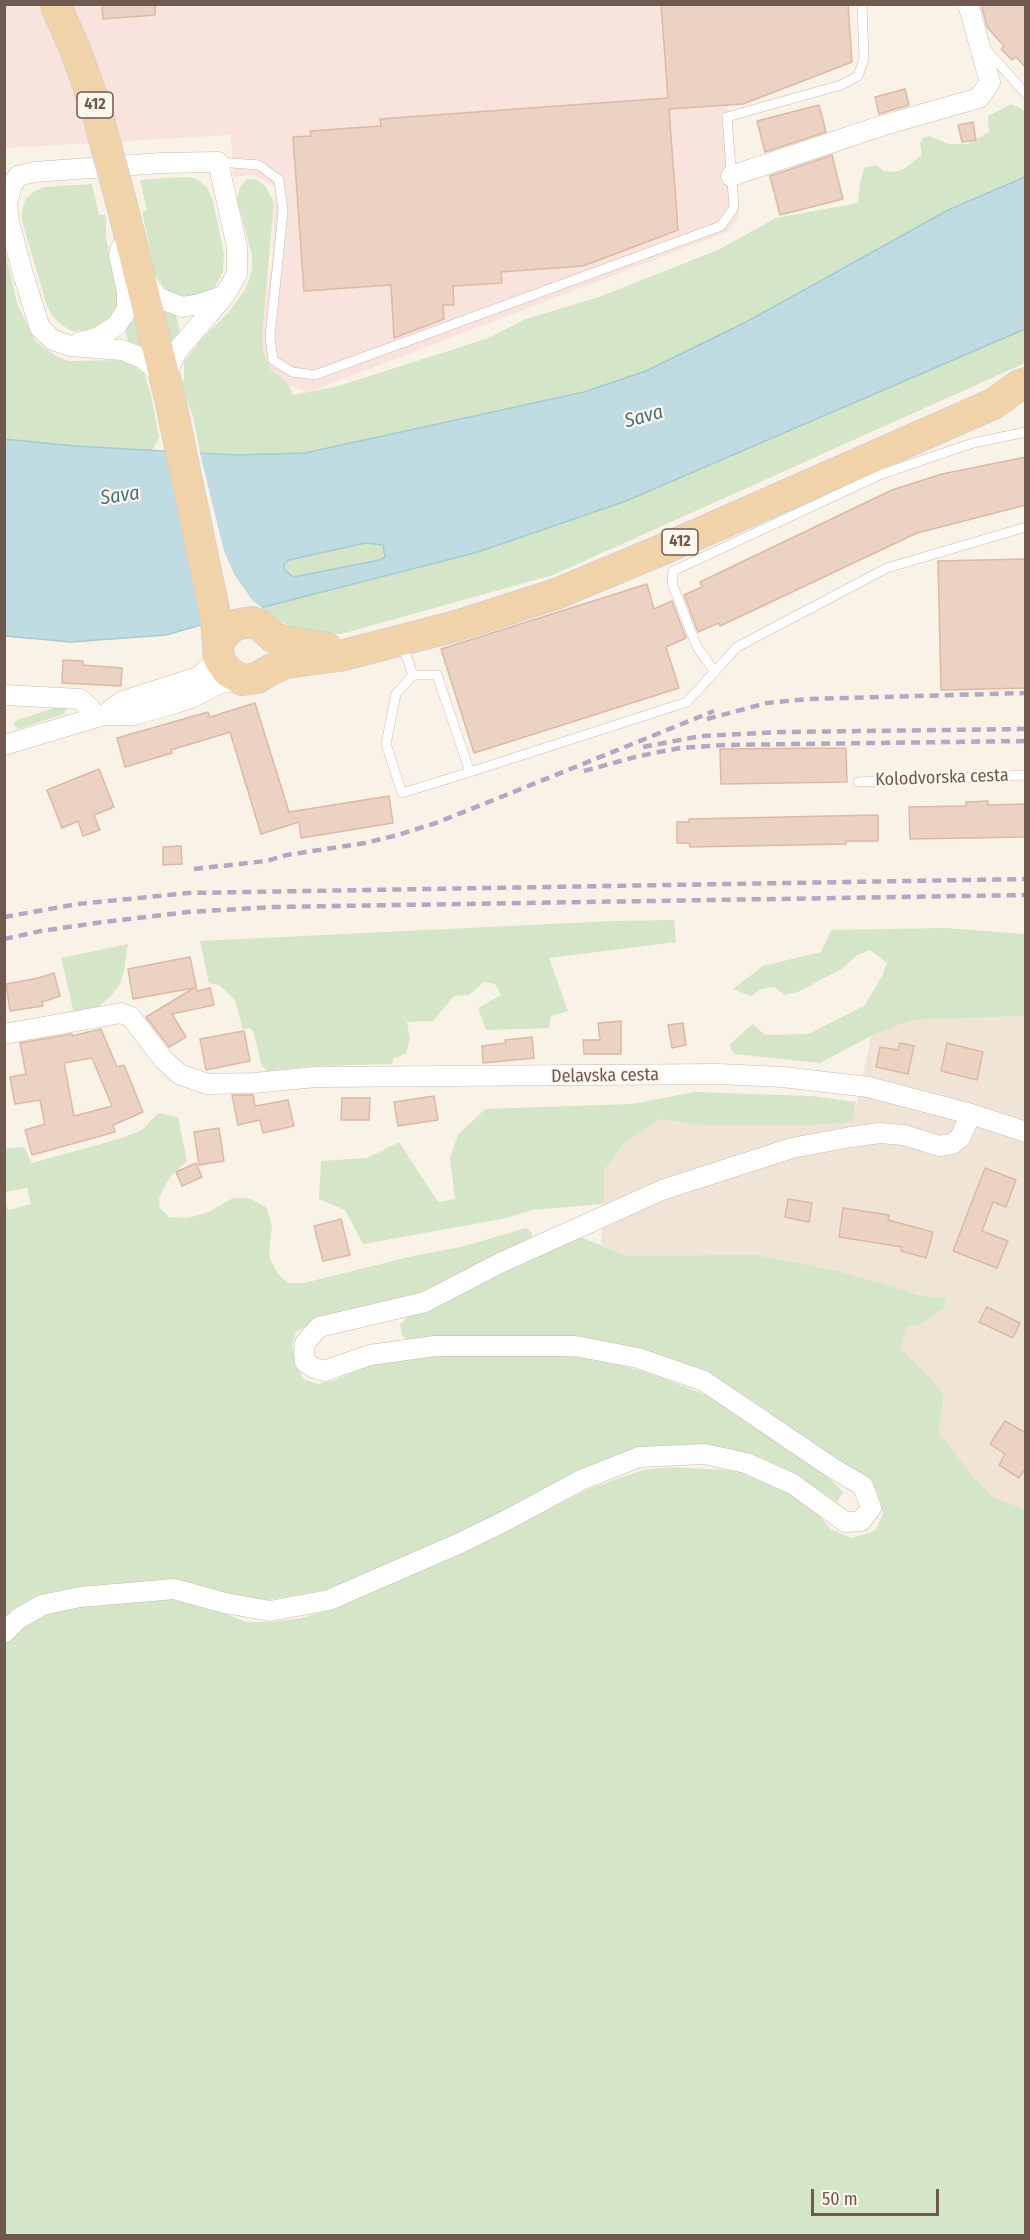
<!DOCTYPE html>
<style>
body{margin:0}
#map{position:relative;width:1030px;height:2240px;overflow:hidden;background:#f9f2e7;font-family:"Fira Sans Condensed",sans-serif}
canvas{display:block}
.frame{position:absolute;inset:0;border:6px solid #705a4f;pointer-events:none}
.scale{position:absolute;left:811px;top:2189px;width:128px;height:27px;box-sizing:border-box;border:3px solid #705a4f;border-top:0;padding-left:8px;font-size:18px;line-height:21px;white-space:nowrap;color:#705a4f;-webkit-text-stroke:4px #fdf6ed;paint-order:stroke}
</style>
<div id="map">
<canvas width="1030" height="2240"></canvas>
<div class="frame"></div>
<div class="scale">50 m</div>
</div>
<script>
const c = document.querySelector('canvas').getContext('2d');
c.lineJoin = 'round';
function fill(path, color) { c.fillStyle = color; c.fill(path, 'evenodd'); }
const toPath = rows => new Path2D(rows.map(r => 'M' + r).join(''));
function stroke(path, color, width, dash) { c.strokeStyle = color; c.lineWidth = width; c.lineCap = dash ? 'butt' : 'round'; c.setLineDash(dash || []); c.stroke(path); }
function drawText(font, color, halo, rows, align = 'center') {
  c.font = font + ' "Fira Sans Condensed",sans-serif'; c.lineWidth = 4.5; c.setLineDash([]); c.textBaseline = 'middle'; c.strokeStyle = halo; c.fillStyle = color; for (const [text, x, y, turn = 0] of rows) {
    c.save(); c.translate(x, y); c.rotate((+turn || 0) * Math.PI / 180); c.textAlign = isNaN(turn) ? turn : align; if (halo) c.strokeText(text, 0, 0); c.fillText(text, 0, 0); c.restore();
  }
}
fill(toPath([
 [1025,1016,1025,1509,995,1498,978,1482,939,1433,944,1393,901,1349,907,1327,918,1325,944,1307,945,1298,684,1256,627,1256,601,1245,604,1172,624,1144,661,1119,701,1125,817,1125,853,1122,871,1036,912,1020]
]), '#f0e4d7');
fill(toPath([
 [5,5,839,5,843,62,728,106,739,218,727,232,309,392,254,375,272,260,276,188,255,175,233,177,231,135,5,148]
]), '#f8e4dd');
fill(toPath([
 [1011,104,1022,109,1025,113,1025,177,947,210,787,298,766,312,646,371,584,392,305,453,235,455,200,452,193,416,179,380,184,381,184,362,202,338,228,313,245,290,249,280,252,270,252,255,237,199,240,187,247,179,257,180,266,187,274,203,262,336,264,355,271,370,287,382,293,395,335,387,489,338,523,320,599,297,718,250,776,218,858,203,860,184,864,168,876,165,884,171,895,172,904,169,922,155,920,143,924,137,929,136,949,144,967,144,989,132,988,116],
 [182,177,194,178,206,186,213,201,224,254,223,272,214,288,199,297,183,298,166,290,155,274,142,212,147,210,140,180],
 [92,184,99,215,106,215,106,238,119,298,115,311,104,324,91,330,75,332,63,326,54,318,47,306,22,221,22,210,26,198,35,191,44,187],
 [4,246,17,303,35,341,56,356,68,361,124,360,144,373,151,395,159,437,152,451,75,446,5,439],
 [161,310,176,315,180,332,169,344],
 [136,317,143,347,128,341,125,330],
 [1025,329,1025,363,553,575,341,634,304,631,268,617,256,609,478,552,626,501],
 [365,543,383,545,385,557,380,560,293,577,284,569,284,564,289,560],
 [62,705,67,708,64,714,18,729,14,725,15,721],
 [674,920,676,942,549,958,568,1011,551,1016,549,1028,486,1030,478,1008,501,995,495,984,484,982,469,995,454,996,433,1021,407,1022,410,1039,406,1053,393,1059,392,1064,317,1066,267,1071,262,1066,253,1031,250,1028,243,1029,235,1000,219,985,209,983,200,941,612,921],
 [945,928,1025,934,1025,1016,912,1020,871,1036,820,1063,734,1054,729,1045,753,1024,765,1035,809,1034,865,1005,883,974,887,963,870,950,857,955,843,968,798,992,784,995,775,987,761,989,751,996,733,989,763,966,821,952,831,930],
 [128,944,124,971,120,984,110,997,98,1007,74,1013,61,958],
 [694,1092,812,1096,856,1102,853,1122,817,1125,701,1125,661,1119,624,1144,604,1171,604,1203,602,1204,532,1210,502,1219,363,1244,345,1210,319,1199,321,1161,367,1158,399,1142,438,1202,455,1199,450,1158,458,1135,485,1109,632,1104],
 [158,1113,178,1117,187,1161,170,1177,159,1198,160,1208,169,1217,188,1218,209,1212,233,1198,249,1198,266,1207,272,1226,269,1251,270,1259,278,1274,288,1283,304,1283,413,1256,461,1247,526,1228,532,1233,531,1240,405,1300,314,1322,296,1332,292,1344,295,1362,304,1380,319,1384,335,1380,374,1364,442,1356,543,1355,600,1359,655,1375,710,1397,829,1478,843,1492,837,1502,791,1472,764,1460,707,1445,653,1447,592,1465,447,1541,327,1590,268,1600,238,1596,202,1586,142,1584,5,1624,4,1195,8,1210,31,1204,27,1188,5,1192,5,1149,24,1147,32,1163,122,1138,142,1130],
 [583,1238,627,1256,755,1255,838,1271,920,1295,945,1298,945,1307,918,1325,907,1327,901,1349,944,1393,939,1433,978,1482,995,1498,1025,1509,1025,2235,5,2236,4,1643,18,1628,48,1611,75,1606,176,1598,220,1611,245,1622,272,1622,301,1618,331,1610,479,1543,591,1488,643,1470,669,1467,745,1471,791,1494,815,1510,830,1529,851,1538,875,1531,883,1514,877,1491,755,1402,702,1370,661,1356,600,1340,421,1340,406,1339,402,1335,400,1325,406,1318,441,1303,544,1253,565,1240]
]), '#d4e5c8');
const water = toPath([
 [1025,177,1025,329,626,501,478,552,256,609,166,635,71,642,5,636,4,439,75,446,235,455,305,453,584,392,646,371,746,322,948,210,1025,177],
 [365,543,383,545,385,557,380,560,293,577,284,569,284,564,289,560,365,543]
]);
fill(water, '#bedce1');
stroke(water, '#a6cbd1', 1.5);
fill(toPath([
 [165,448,199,449,224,551,234,574,252,600,265,610,206,621]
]), '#f9f2e7');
const building = toPath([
 [102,4,155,4,155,15,103,19,102,4],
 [661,4,848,4,852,62,743,104,669,109,678,230,583,266,501,272,502,283,453,286,454,305,443,305,444,319,394,338,391,285,304,291,293,137,311,136,310,131,381,126,380,119,668,98,661,4],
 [981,4,1026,4,1026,68,1016,57,1012,60,1001,49,1004,46,987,27,981,4],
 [905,89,909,105,879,114,875,97,905,89],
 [819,105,826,132,765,152,757,121,819,105],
 [973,122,976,140,962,142,958,125,973,122],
 [832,155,843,199,780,215,770,176,832,155],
 [1026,457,1026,505,917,533,720,626,719,623,698,632,684,595,702,587,700,582,892,490,942,474,1026,457],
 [1026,559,1026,688,941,690,938,561,1026,559],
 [647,584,654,609,672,601,686,638,666,647,679,688,474,753,441,649,647,584],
 [63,660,83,661,83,665,122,668,121,686,62,683,63,660],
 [255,703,289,812,389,796,393,823,301,838,299,822,261,834,230,732,171,750,172,753,125,767,117,738,208,712,210,717,255,703],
 [846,748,847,782,721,784,720,749,846,748],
 [99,769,114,807,94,815,100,830,83,836,78,821,62,828,47,790,99,769],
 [988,801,988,805,1026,804,1026,837,910,839,909,807,966,806,966,802,988,801],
 [878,815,878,841,846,841,846,844,690,847,689,843,677,843,677,822,689,822,689,819,878,815],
 [181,846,182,864,163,865,163,847,181,846],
 [190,957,197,991,210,988,214,1005,172,1014,186,1037,169,1047,146,1017,194,988,133,999,128,969,190,957],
 [54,973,60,996,42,1002,43,1006,10,1011,6,984,38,978,54,973],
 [621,1021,621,1054,584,1054,583,1040,600,1040,598,1023,621,1021],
 [683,1023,686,1045,672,1048,668,1025,683,1023],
 [101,1029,117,1067,124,1065,143,1112,113,1125,115,1132,32,1155,25,1130,45,1124,40,1100,15,1104,10,1077,26,1074,20,1043,72,1034,72,1036,101,1029],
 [92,1058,112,1106,74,1116,64,1063,92,1058],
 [244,1031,250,1061,206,1070,200,1039,244,1031],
 [532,1037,534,1058,483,1063,482,1046,506,1043,505,1040,532,1037],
 [900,1043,914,1046,908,1074,876,1067,880,1047,898,1050,900,1043],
 [947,1043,983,1052,977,1080,941,1071,947,1043],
 [232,1095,253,1095,255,1106,288,1100,294,1126,263,1133,260,1120,238,1125,232,1095],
 [434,1096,438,1120,398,1126,394,1102,434,1096],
 [342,1098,370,1098,369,1120,341,1120,342,1098],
 [219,1128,224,1161,199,1165,194,1132,219,1128],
 [196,1163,202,1177,182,1186,176,1172,196,1163],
 [985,1168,1016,1180,1006,1207,993,1202,982,1231,1008,1241,997,1268,953,1251,985,1168],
 [788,1199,812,1203,809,1222,785,1217,788,1199],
 [843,1208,889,1215,888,1220,933,1232,926,1258,901,1251,902,1247,839,1237,843,1208],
 [341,1219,350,1255,323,1261,314,1226,341,1219],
 [987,1307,1020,1323,1013,1338,979,1322,987,1307],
 [1005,1421,1026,1433,1026,1467,1019,1478,999,1465,1005,1454,990,1444,1005,1421]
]);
fill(building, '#ebd2c3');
stroke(building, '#dcb9a5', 1.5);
const service = toPath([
 [985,48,1026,94],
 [218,162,259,165,279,180,283,211,270,337,273,360,292,372,315,375,721,226,734,207,727,117,841,85,858,76,864,59,862,4],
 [402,643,413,675],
 [715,672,697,647,672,583,673,571,882,474,973,443,1026,432],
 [470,772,437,675,413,675,396,694,386,744,402,793,470,772,687,702,737,647,887,568,1026,527],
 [858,782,1026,775]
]);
const minor = toPath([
 [218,162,237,247,237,274,225,295,177,351,165,378,144,359,122,350,71,346,53,340,40,328,23,274,9,221,7,205,11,187,18,176,34,172,161,163,218,162],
 [731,176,884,125,979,98,990,82,968,4],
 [145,280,157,297,182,307,200,304,223,296],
 [79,343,97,338,117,325,127,309,127,291,119,255,121,248],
 [4,695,80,699,91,709,94,718],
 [104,715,123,701,198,677,214,663,218,651],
 [4,745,104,715,133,715,176,703,193,697,220,683,242,680],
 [4,1034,121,1013,131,1017,163,1059,179,1074,207,1084,254,1083,316,1077,718,1074,783,1077,868,1087,971,1114,1026,1132],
 [4,1633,18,1619,42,1605,80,1597,174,1589,225,1603,270,1611,329,1600,460,1543,505,1521,581,1480,639,1457,705,1454,746,1463,793,1484,845,1522,861,1521,871,1508,863,1486,831,1467,704,1381,638,1358,575,1346,435,1346,370,1355,324,1371,314,1368,305,1362,304,1353,305,1343,319,1327,425,1302,500,1263,662,1190,792,1148,851,1137,880,1133,904,1135,939,1146,952,1144,960,1138,971,1114]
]);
const primary = toPath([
 [123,209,170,399,216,619,219,659,228,672,242,680,257,678,270,670,286,663,340,656,456,626,556,594,666,548,993,404,1018,386,1026,383],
 [218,647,221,638,234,625,252,622,260,625,273,637,284,641,327,648]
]);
stroke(service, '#cabaaf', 10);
stroke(minor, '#cabaaf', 21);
stroke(primary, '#d7d1ce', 32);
stroke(service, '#fff', 9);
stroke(minor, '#fff', 20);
stroke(primary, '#f0d3a8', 30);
stroke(toPath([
 [707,719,767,703,808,699,1026,693],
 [643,747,701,736,782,732,1026,729],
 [584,771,639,756,680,748,723,745,1026,741],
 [194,869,266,861,287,855,365,843,398,835,436,823,506,795,714,711],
 [4,917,78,904,188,893,1026,879],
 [4,939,41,931,103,922,188,912,273,907,1026,895]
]), '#b5a7c2', 4.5, [9, 6]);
const primaryBridge = toPath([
 [55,4,75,49,95,105,123,209]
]);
stroke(primaryBridge, '#d7d1ce', 32, []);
stroke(primaryBridge, '#f0d3a8', 30);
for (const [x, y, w] of [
 [95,105,36],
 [680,542,36]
]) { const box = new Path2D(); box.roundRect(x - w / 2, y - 13, w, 26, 4.5); c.fillStyle = '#fdf6ed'; c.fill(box); stroke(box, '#705a4f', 1.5); }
drawText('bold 16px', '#705a4f', null, [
 ["412",95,105],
 ["412",680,542]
]);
drawText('18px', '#705a4f', '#fdf6ed', [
 ["Kolodvorska cesta",942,778,-2],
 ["Delavska cesta",605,1076,-1]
]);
drawText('italic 20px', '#48737a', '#fdf6ed', [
 ["Sava",644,417,-15],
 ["Sava",120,496,-8]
]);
</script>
